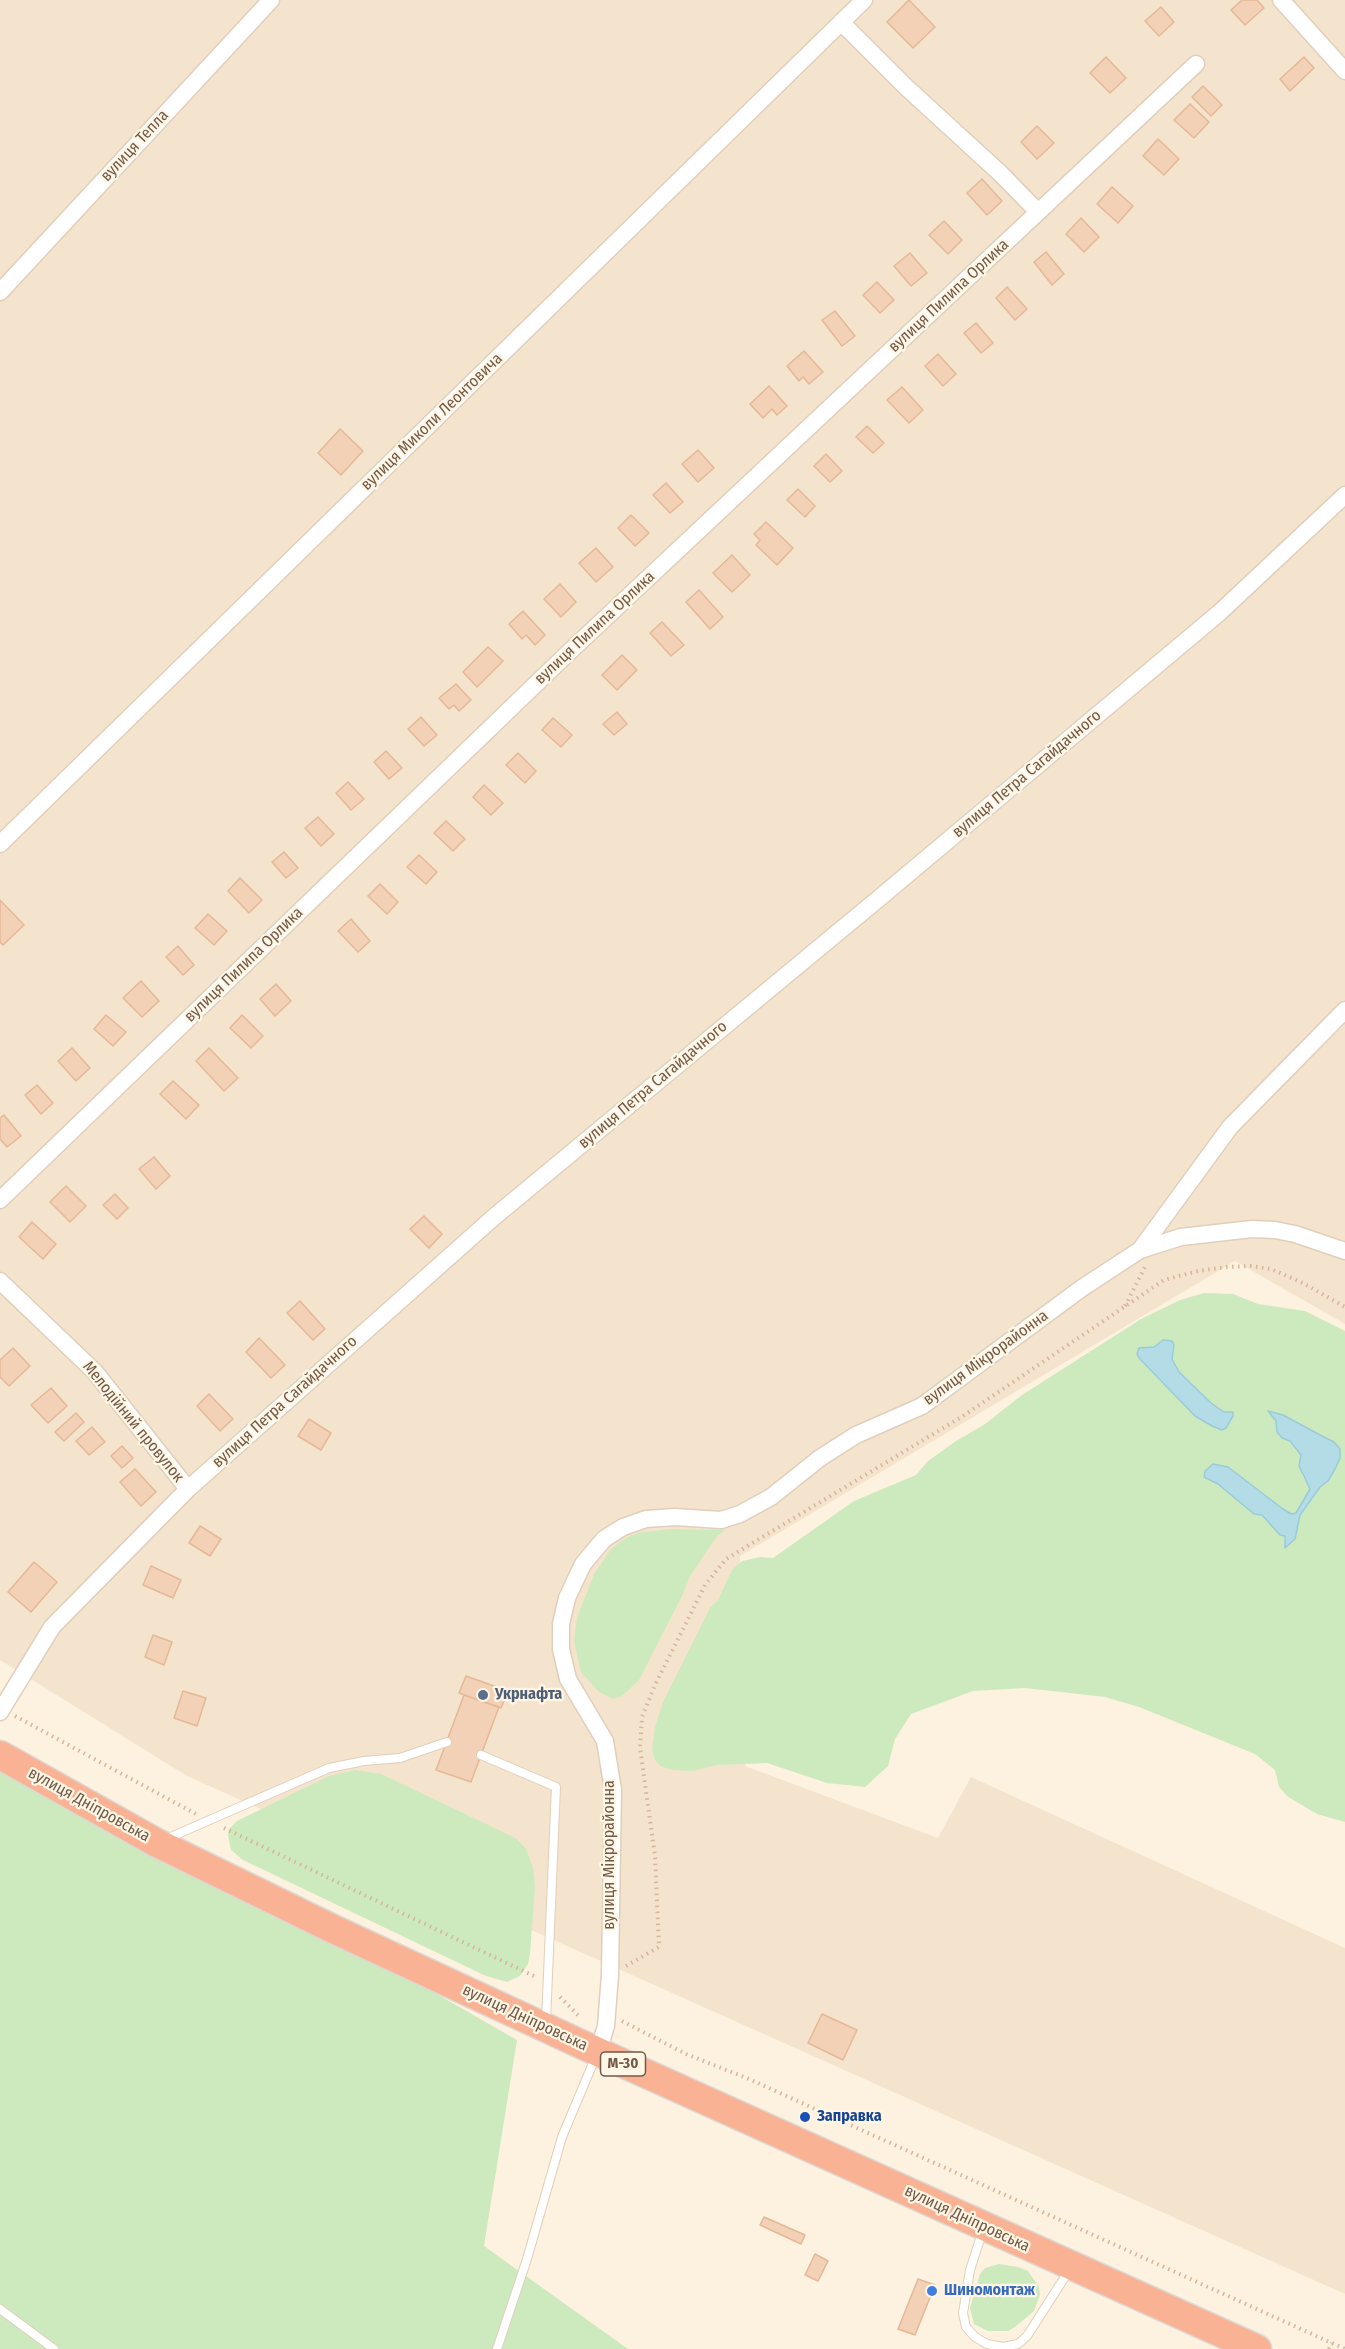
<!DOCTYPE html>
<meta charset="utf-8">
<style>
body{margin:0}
canvas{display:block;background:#fdf2df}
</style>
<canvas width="1345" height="2349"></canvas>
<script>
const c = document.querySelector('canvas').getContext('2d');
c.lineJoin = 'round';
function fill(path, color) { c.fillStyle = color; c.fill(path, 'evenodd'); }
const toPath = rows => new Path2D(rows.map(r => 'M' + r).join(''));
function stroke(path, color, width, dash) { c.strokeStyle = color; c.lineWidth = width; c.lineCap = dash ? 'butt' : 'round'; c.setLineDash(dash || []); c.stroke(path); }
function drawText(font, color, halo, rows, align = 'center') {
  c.font = font + ' "Fira Sans Condensed",sans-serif'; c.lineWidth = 4.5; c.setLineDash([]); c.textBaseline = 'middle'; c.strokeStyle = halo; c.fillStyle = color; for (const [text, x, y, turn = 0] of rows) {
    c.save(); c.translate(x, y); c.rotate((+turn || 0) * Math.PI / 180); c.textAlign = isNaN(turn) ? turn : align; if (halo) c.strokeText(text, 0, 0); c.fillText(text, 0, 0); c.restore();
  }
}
fill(toPath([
 [0,0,1345,0,1345,1324,1235,1261,740,1556,745,1766,938,1838,971,1777,1345,1948,1345,2294,187,1776,0,1660]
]), '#f4e4cd');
fill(toPath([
 [1204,1293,1233,1294,1258,1304,1305,1311,1345,1331,1345,1822,1317,1814,1288,1797,1279,1787,1275,1770,1255,1754,1139,1707,1105,1697,1025,1688,973,1691,911,1714,895,1739,888,1766,865,1787,827,1783,767,1763,716,1765,693,1771,673,1770,660,1766,655,1760,652,1749,655,1727,663,1702,710,1608,718,1600,732,1570,742,1561,760,1557,773,1558,854,1501,916,1475,928,1461,956,1441,985,1424,1022,1395,1141,1319,1180,1300],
 [1163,1340,1174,1345,1172,1359,1179,1372,1211,1403,1225,1412,1222,1430,1195,1416,1140,1359,1137,1354,1144,1347,1154,1347],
 [1269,1412,1283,1415,1296,1422,1340,1458,1328,1481,1320,1487,1300,1515,1284,1543,1286,1536,1280,1535,1262,1515,1218,1484,1228,1467,1283,1509,1291,1514,1296,1513,1310,1489,1302,1475,1301,1455,1290,1441,1282,1438,1276,1421],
 [669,1529,725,1530,717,1536,690,1576,683,1594,639,1680,622,1696,613,1699,599,1692,581,1672,574,1641,577,1618,594,1574,612,1548,626,1538,638,1533],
 [0,1744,517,2040,484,2246,628,2349,0,2349],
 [355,1770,381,1774,501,1831,517,1839,526,1849,533,1868,535,1886,530,1954,528,1964,520,1976,507,1982,486,1976,243,1860,231,1850,228,1835,229,1829,237,1821,329,1776],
 [999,2264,1018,2267,1028,2271,1039,2287,1040,2295,1034,2311,1015,2327,1008,2331,988,2331,974,2324,970,2308,980,2274,985,2268]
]), '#cdeabe');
const water = toPath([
 [1163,1340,1172,1341,1174,1345,1172,1359,1179,1372,1211,1403,1224,1412,1233,1412,1233,1416,1226,1428,1222,1430,1212,1426,1195,1416,1140,1359,1137,1354,1139,1348,1154,1347,1163,1340],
 [1268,1411,1283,1415,1322,1436,1334,1442,1340,1449,1340,1458,1335,1469,1328,1481,1320,1487,1300,1515,1295,1539,1285,1548,1285,1536,1280,1535,1262,1515,1254,1514,1218,1484,1204,1477,1205,1471,1213,1464,1228,1467,1283,1509,1291,1514,1296,1513,1310,1489,1299,1466,1301,1455,1290,1441,1282,1438,1277,1432,1276,1421,1268,1411]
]);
fill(water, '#b4dce6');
stroke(water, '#9acbd8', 1.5);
const building = toPath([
 [909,0,935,27,913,48,887,22,909,0],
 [1242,0,1257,0,1264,8,1245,25,1231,10,1242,0],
 [1161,7,1174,22,1159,36,1145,21,1161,7],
 [1106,57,1126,78,1110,93,1090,73,1106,57],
 [1304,57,1314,68,1290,91,1280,79,1304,57],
 [1203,86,1222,105,1211,116,1192,97,1203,86],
 [1190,104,1209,122,1194,138,1174,120,1190,104],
 [1037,126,1054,143,1037,159,1021,142,1037,126],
 [1158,139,1179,159,1164,175,1143,156,1158,139],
 [982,179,1002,201,987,215,967,193,982,179],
 [1112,187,1133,206,1118,223,1097,204,1112,187],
 [1081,218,1099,237,1084,252,1066,234,1081,218],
 [944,221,962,240,948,254,929,235,944,221],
 [1046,252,1064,274,1052,285,1034,262,1046,252],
 [910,253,927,273,911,286,894,266,910,253],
 [877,282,894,300,880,313,863,295,877,282],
 [1007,287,1027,309,1015,320,996,298,1007,287],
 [835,311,855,336,842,346,822,320,835,311],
 [976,323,993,343,981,353,964,333,976,323],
 [804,351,823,372,809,384,803,377,799,381,787,366,804,351],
 [938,354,956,374,943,386,925,366,938,354],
 [769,386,787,406,777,415,772,409,763,418,750,404,769,386],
 [902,387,923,410,909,423,887,400,902,387],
 [867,426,884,443,873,453,856,437,867,426],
 [340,429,363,451,341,475,318,453,340,429],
 [698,450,714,468,698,482,682,464,698,450],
 [826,454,842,471,830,482,814,466,826,454],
 [666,483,683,502,670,513,653,495,666,483],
 [798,489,815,506,805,517,787,500,798,489],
 [631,515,649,533,635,546,618,528,631,515],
 [766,522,793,548,777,565,756,545,760,540,754,534,766,522],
 [596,548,613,567,596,582,579,563,596,548],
 [732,555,750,575,732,592,713,573,732,555],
 [560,584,576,602,561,617,544,599,560,584],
 [699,590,723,617,710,629,686,602,699,590],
 [523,611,545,635,535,645,526,635,522,639,509,624,523,611],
 [662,622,684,645,671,656,650,633,662,622],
 [488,647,503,661,477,687,463,672,488,647],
 [622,655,637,670,617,690,602,675,622,655],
 [456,684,471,700,459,711,454,705,449,709,439,698,456,684],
 [617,712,627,724,614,735,603,724,617,712],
 [421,717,437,735,424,746,408,729,421,717],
 [553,718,572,735,561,747,542,730,553,718],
 [386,751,402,768,389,779,374,762,386,751],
 [518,753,536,771,525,783,506,765,518,753],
 [348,782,364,799,351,810,336,793,348,782],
 [484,785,503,803,491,815,473,797,484,785],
 [318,817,334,834,321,846,305,828,318,817],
 [446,821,465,839,453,851,434,833,446,821],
 [284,852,298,868,286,878,272,862,284,852],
 [419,855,437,872,426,884,407,867,419,855],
 [240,878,262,900,249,913,228,891,240,878],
 [380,884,398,902,387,914,368,896,380,884],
 [0,900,24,925,3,945,0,942,0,900],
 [208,914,227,931,214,945,195,928,208,914],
 [351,919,370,941,358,952,338,931,351,919],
 [178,946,194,965,183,975,166,957,178,946],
 [141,981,159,1001,142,1017,123,998,141,981],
 [276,984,291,1001,275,1016,260,999,276,984],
 [106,1015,126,1032,113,1046,94,1029,106,1015],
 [242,1015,263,1036,251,1048,230,1028,242,1015],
 [72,1048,90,1068,76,1081,58,1061,72,1048],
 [209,1048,238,1078,224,1091,196,1061,209,1048],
 [173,1081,199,1105,186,1119,160,1094,173,1081],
 [37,1085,53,1103,41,1114,25,1095,37,1085],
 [4,1115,21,1136,7,1147,0,1139,0,1118,4,1115],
 [154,1157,170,1176,156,1189,139,1169,154,1157],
 [66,1186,86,1206,70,1222,50,1202,66,1186],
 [115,1194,128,1208,117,1219,103,1205,115,1194],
 [424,1216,442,1234,429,1248,410,1229,424,1216],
 [32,1222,56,1244,43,1259,19,1237,32,1222],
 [300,1301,325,1329,313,1340,287,1313,300,1301],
 [259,1338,285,1365,271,1378,246,1352,259,1338],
 [13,1348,30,1366,9,1386,0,1377,0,1360,13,1348],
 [51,1388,67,1406,48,1423,31,1405,51,1388],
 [209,1394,233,1419,220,1431,197,1406,209,1394],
 [76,1413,84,1422,64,1441,55,1432,76,1413],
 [309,1419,331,1433,321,1450,298,1436,309,1419],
 [92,1427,105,1442,89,1455,76,1441,92,1427],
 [122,1446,133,1458,122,1468,111,1456,122,1446],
 [135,1469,156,1492,141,1506,120,1482,135,1469],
 [200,1526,221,1539,210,1556,189,1543,200,1526],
 [34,1562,57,1582,31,1612,8,1592,34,1562],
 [151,1566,181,1580,173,1598,143,1585,151,1566],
 [153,1635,172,1642,164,1665,145,1657,153,1635],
 [466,1676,508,1691,501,1708,459,1693,466,1676],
 [183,1691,206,1698,197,1726,174,1718,183,1691],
 [464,1695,499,1707,471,1782,436,1770,464,1695],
 [822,2014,857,2030,843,2060,808,2043,822,2014],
 [764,2217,805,2235,801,2244,760,2225,764,2217],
 [815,2254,828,2261,818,2281,805,2275,815,2254],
 [918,2279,935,2285,915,2335,898,2329,918,2279]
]);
fill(building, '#f2d1b6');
stroke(building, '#e5b896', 1.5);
const lane = toPath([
 [481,1755,556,1787,546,2021],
 [166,1839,329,1768,364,1761,400,1758,447,1742],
 [983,2230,970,2270,963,2313,966,2327,975,2337,987,2344,1003,2347,1018,2344,1027,2336,1070,2269],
 [0,2309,54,2349],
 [497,2349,527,2259,562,2137,596,2056]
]);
const street = toPath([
 [1281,0,1345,71],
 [841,22,906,87,1001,174,1038,212],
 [0,292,271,0],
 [0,844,864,0],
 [0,1200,566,655,1196,64],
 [1140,1250,1181,1237,1252,1229,1275,1230,1295,1234,1345,1251],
 [0,1281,95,1372,188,1489],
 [0,1712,52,1627,188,1489,494,1217,877,900,1219,613,1345,495],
 [598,2052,606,2026,610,1975,613,1790,605,1741,568,1679,561,1649,561,1624,567,1598,583,1564,604,1539,623,1527,646,1519,675,1517,721,1520,740,1514,771,1497,820,1458,856,1435,922,1406,1082,1288,1140,1250,1230,1127,1345,1010]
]);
const highway = toPath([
 [0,1755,157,1843,333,1929,598,2052,1257,2349]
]);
stroke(lane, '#e0cfbb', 10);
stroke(street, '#e0cfbb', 19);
stroke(highway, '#ddd7d3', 31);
stroke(toPath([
 [1125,1306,1145,1267],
 [15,1716,196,1814],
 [224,1828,536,1977],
 [626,1966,659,1947,655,1856,640,1748,642,1717,655,1685,705,1585,726,1559,963,1416,1164,1280,1198,1271,1227,1267,1251,1266,1271,1269,1303,1283,1345,1307],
 [560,1997,578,2015],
 [622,2021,686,2054,749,2079,1345,2349],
 [1329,2349,1332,2343]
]), '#d7b49a', 4, [1.5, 4.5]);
stroke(lane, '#fff', 8);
stroke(street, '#fff', 16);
stroke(highway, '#f9b394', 28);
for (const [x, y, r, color] of [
 [483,1695,6,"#5c6f8a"],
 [805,2117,6,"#1a4fb4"],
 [932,2291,6,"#3f7fe0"]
]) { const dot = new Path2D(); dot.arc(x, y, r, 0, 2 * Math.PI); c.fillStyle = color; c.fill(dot); stroke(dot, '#fff6e5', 2); }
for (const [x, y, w] of [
 [623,2064,45]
]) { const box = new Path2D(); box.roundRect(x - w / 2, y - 12, w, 24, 4.5); c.fillStyle = '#fff6e5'; c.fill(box); stroke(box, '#735947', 1.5); }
drawText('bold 15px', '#735947', null, [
 ["М-30",623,2064]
]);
drawText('16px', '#735947', '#fff6e5', [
 ["вулиця Тепла",135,146,-47],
 ["вулиця Пилипа Орлика",949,296,-43],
 ["вулиця Миколи Леонтовича",432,422,-44],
 ["вулиця Пилипа Орлика",595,628,-43],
 ["вулиця Петра Сагайдачного",1027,774,-40],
 ["вулиця Пилипа Орлика",244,965,-44],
 ["вулиця Петра Сагайдачного",653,1085,-40],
 ["вулиця Мікрорайонна",986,1358,-36],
 ["вулиця Петра Сагайдачного",285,1402,-42],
 ["Мелодійний провулок",133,1422,51],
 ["вулиця Дніпровська",89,1805,29],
 ["вулиця Мікрорайонна",610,1855,-90],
 ["вулиця Дніпровська",525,2018,25],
 ["вулиця Дніпровська",967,2219,25]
]);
drawText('bold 16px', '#4e5e75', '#fff6e5', [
 ["Укрнафта",495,1695]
], 'left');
drawText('bold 16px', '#164399', '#fff6e5', [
 ["Заправка",817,2117]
], 'left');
drawText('bold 16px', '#366cbe', '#fff6e5', [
 ["Шиномонтаж",944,2291]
], 'left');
</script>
